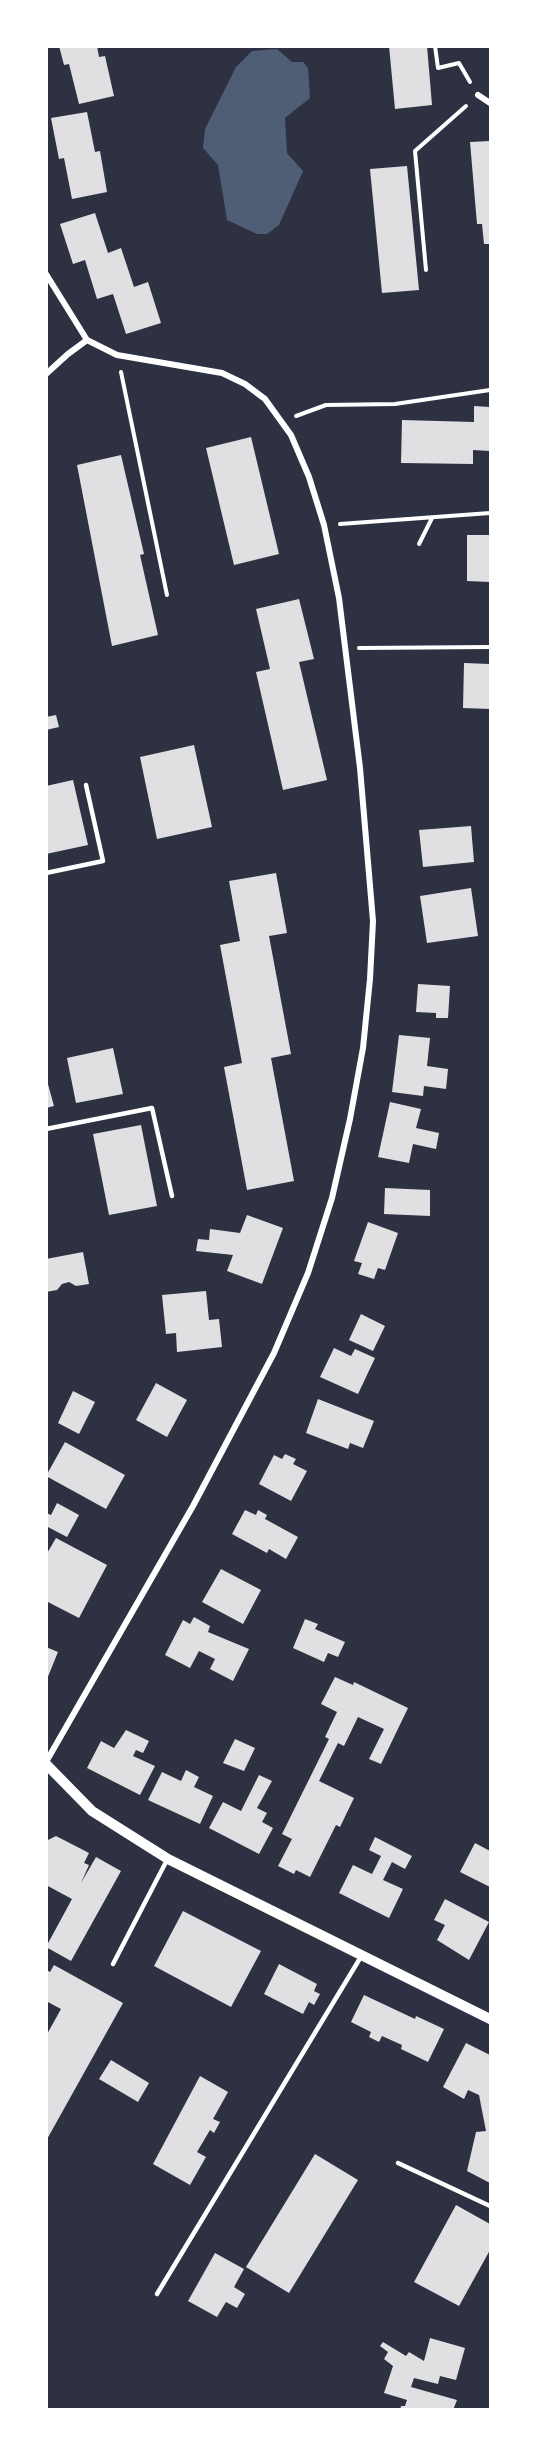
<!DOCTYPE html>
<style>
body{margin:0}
#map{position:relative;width:537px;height:2456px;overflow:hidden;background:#2d3142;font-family:Montserrat,sans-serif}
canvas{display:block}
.frame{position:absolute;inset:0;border:48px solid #fff;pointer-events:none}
</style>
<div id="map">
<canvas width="537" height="2456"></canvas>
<div class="frame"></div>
</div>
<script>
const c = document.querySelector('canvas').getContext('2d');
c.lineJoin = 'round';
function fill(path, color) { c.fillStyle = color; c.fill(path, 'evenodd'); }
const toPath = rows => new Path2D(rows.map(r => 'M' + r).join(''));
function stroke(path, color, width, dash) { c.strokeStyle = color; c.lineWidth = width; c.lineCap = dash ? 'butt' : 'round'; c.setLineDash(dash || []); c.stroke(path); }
fill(toPath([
 [277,49,292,62,303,62,308,68,310,98,285,118,287,153,303,171,279,225,267,234,257,234,227,220,218,165,203,148,205,129,236,67,252,51]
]), '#4f5d75');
fill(toPath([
 [59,46,97,46,99,57,105,56,114,96,79,104,69,64,64,65],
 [389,46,427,46,432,105,395,109],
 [87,112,95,152,100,151,107,192,72,199,64,158,59,159,51,118],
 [490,141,490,244,484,244,482,224,477,224,470,142],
 [407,166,419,290,382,293,370,169],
 [95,213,108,253,121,248,134,287,148,282,161,323,126,334,113,294,97,299,85,260,73,264,60,224],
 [474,406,490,407,490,451,473,450,473,464,401,463,402,420,474,422],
 [251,437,279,554,234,565,206,448],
 [121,455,144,554,140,555,158,635,112,646,77,465],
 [467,535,490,535,490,582,467,581],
 [299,599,314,659,299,662,327,780,283,790,256,672,270,669,256,609],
 [464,663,490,664,490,709,463,708],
 [56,715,59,727,46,730,46,717],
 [194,745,212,827,157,839,140,757],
 [73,780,88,845,46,854,46,786],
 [471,826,474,862,423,867,419,830],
 [276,873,287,933,269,936,291,1054,271,1058,294,1181,247,1190,224,1067,242,1063,220,945,240,941,229,881],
 [471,888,478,936,427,943,420,896],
 [418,984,450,986,448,1018,436,1018,436,1013,416,1012],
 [399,1035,430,1038,427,1066,448,1069,446,1089,424,1086,423,1096,392,1092],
 [113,1048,123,1094,76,1103,67,1058],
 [46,1077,54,1106,46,1108],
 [390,1102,421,1109,416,1128,439,1133,436,1149,413,1144,409,1163,378,1157],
 [141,1125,157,1206,109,1215,93,1134],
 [385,1188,430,1190,430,1216,384,1214],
 [247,1215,283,1228,262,1284,227,1271,233,1255,196,1251,198,1239,209,1240,210,1229,240,1233],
 [368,1222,398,1233,385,1270,378,1268,374,1279,358,1274,362,1263,354,1261],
 [83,1252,89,1284,76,1286,69,1282,62,1284,57,1290,46,1292,46,1259],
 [206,1291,209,1320,219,1319,222,1347,177,1352,176,1333,166,1334,162,1295],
 [361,1314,385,1326,373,1351,349,1340],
 [334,1348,351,1356,355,1349,375,1358,358,1394,320,1377],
 [156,1383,187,1400,167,1437,136,1420],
 [73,1391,95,1402,79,1434,58,1423],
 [318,1399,374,1421,363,1448,350,1443,348,1449,306,1433],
 [65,1442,125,1475,106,1509,46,1476],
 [285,1454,296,1459,293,1464,307,1471,291,1501,259,1484,274,1455,282,1459],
 [57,1503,79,1515,67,1537,46,1526,46,1513,51,1515],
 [245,1510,256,1515,258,1510,267,1515,265,1519,298,1537,286,1559,269,1549,267,1553,232,1534],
 [56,1538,107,1565,79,1618,46,1601,46,1555],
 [221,1569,261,1590,243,1624,202,1602],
 [194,1617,210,1626,208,1632,249,1649,233,1681,210,1669,215,1659,199,1651,190,1668,165,1655,183,1620,190,1624],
 [305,1619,318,1624,315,1629,345,1642,338,1657,328,1653,324,1662,293,1648],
 [46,1647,58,1652,47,1679,46,1679],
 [335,1677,353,1685,354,1682,408,1708,381,1764,369,1759,384,1729,358,1717,344,1746,338,1743,319,1781,354,1798,340,1827,336,1825,310,1877,296,1870,294,1874,278,1866,292,1839,282,1834,329,1739,325,1737,337,1712,321,1704],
 [126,1730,149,1741,143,1753,136,1750,133,1756,155,1766,140,1795,87,1768,101,1741,114,1748],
 [235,1739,255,1748,244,1771,223,1763],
 [186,1770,199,1777,194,1787,213,1796,200,1824,148,1800,162,1772,181,1781],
 [259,1775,272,1781,257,1808,267,1813,262,1822,273,1828,259,1854,209,1828,223,1802,241,1811],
 [56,1836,89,1853,84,1863,89,1865,81,1883,96,1857,121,1871,71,1961,46,1947,72,1899,46,1885,46,1841],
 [375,1837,412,1856,405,1869,392,1862,383,1880,403,1889,389,1918,339,1893,353,1865,372,1874,381,1856,369,1850],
 [475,1843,490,1851,490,1887,460,1872],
 [445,1899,489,1922,469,1960,437,1940,445,1925,434,1920],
 [183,1911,261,1951,231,2007,154,1966],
 [279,1964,317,1984,314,1991,320,1994,314,2005,309,2002,303,2014,264,1994],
 [54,1965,123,2003,46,2141,46,2036,61,2009,46,2001,46,1970,50,1972],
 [364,1995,415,2019,416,2016,444,2029,428,2062,401,2049,402,2045,382,2036,379,2042,369,2037,371,2032,351,2022],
 [466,2043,490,2055,490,2183,467,2171,476,2132,486,2131,479,2095,468,2090,464,2099,443,2087],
 [111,2060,149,2083,138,2102,99,2079],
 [200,2076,228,2092,213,2119,220,2122,214,2133,210,2130,197,2152,206,2157,190,2185,153,2164],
 [315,2154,358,2180,289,2293,246,2267],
 [456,2205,490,2224,490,2250,459,2306,414,2282],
 [215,2253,244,2269,234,2287,245,2294,237,2308,226,2302,217,2317,188,2301],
 [430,2338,465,2348,456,2380,440,2376,438,2384,414,2378,411,2387,457,2400,453,2410,400,2410,401,2406,405,2406,407,2400,384,2393,393,2366,384,2359,388,2352,380,2346,383,2342,406,2356,409,2352,424,2361]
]), '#e0e0e3');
stroke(toPath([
 [435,46,438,68,459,63,470,82],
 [426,270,415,151,466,106],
 [121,372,167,595],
 [296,416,326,405,395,404,490,390],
 [340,524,490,513],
 [419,544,432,518],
 [359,648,490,647]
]), '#fff', 4);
stroke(toPath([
 [46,873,103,861,86,785],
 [46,1129,152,1108,172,1196],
 [113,1964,167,1860],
 [398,2163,490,2206],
 [157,2294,362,1955]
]), '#fff', 4.5);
stroke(toPath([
 [478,95,490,103],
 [46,274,87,340,117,355,222,373,245,384,265,399,291,435,309,477,324,525,339,598,360,768,373,921,370,979,363,1048,350,1119,332,1198,308,1273,274,1353,193,1506,46,1762],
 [46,374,68,354,87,340]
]), '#fff', 6);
stroke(toPath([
 [46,1764,92,1811,168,1859,490,2019]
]), '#fff', 10);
</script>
